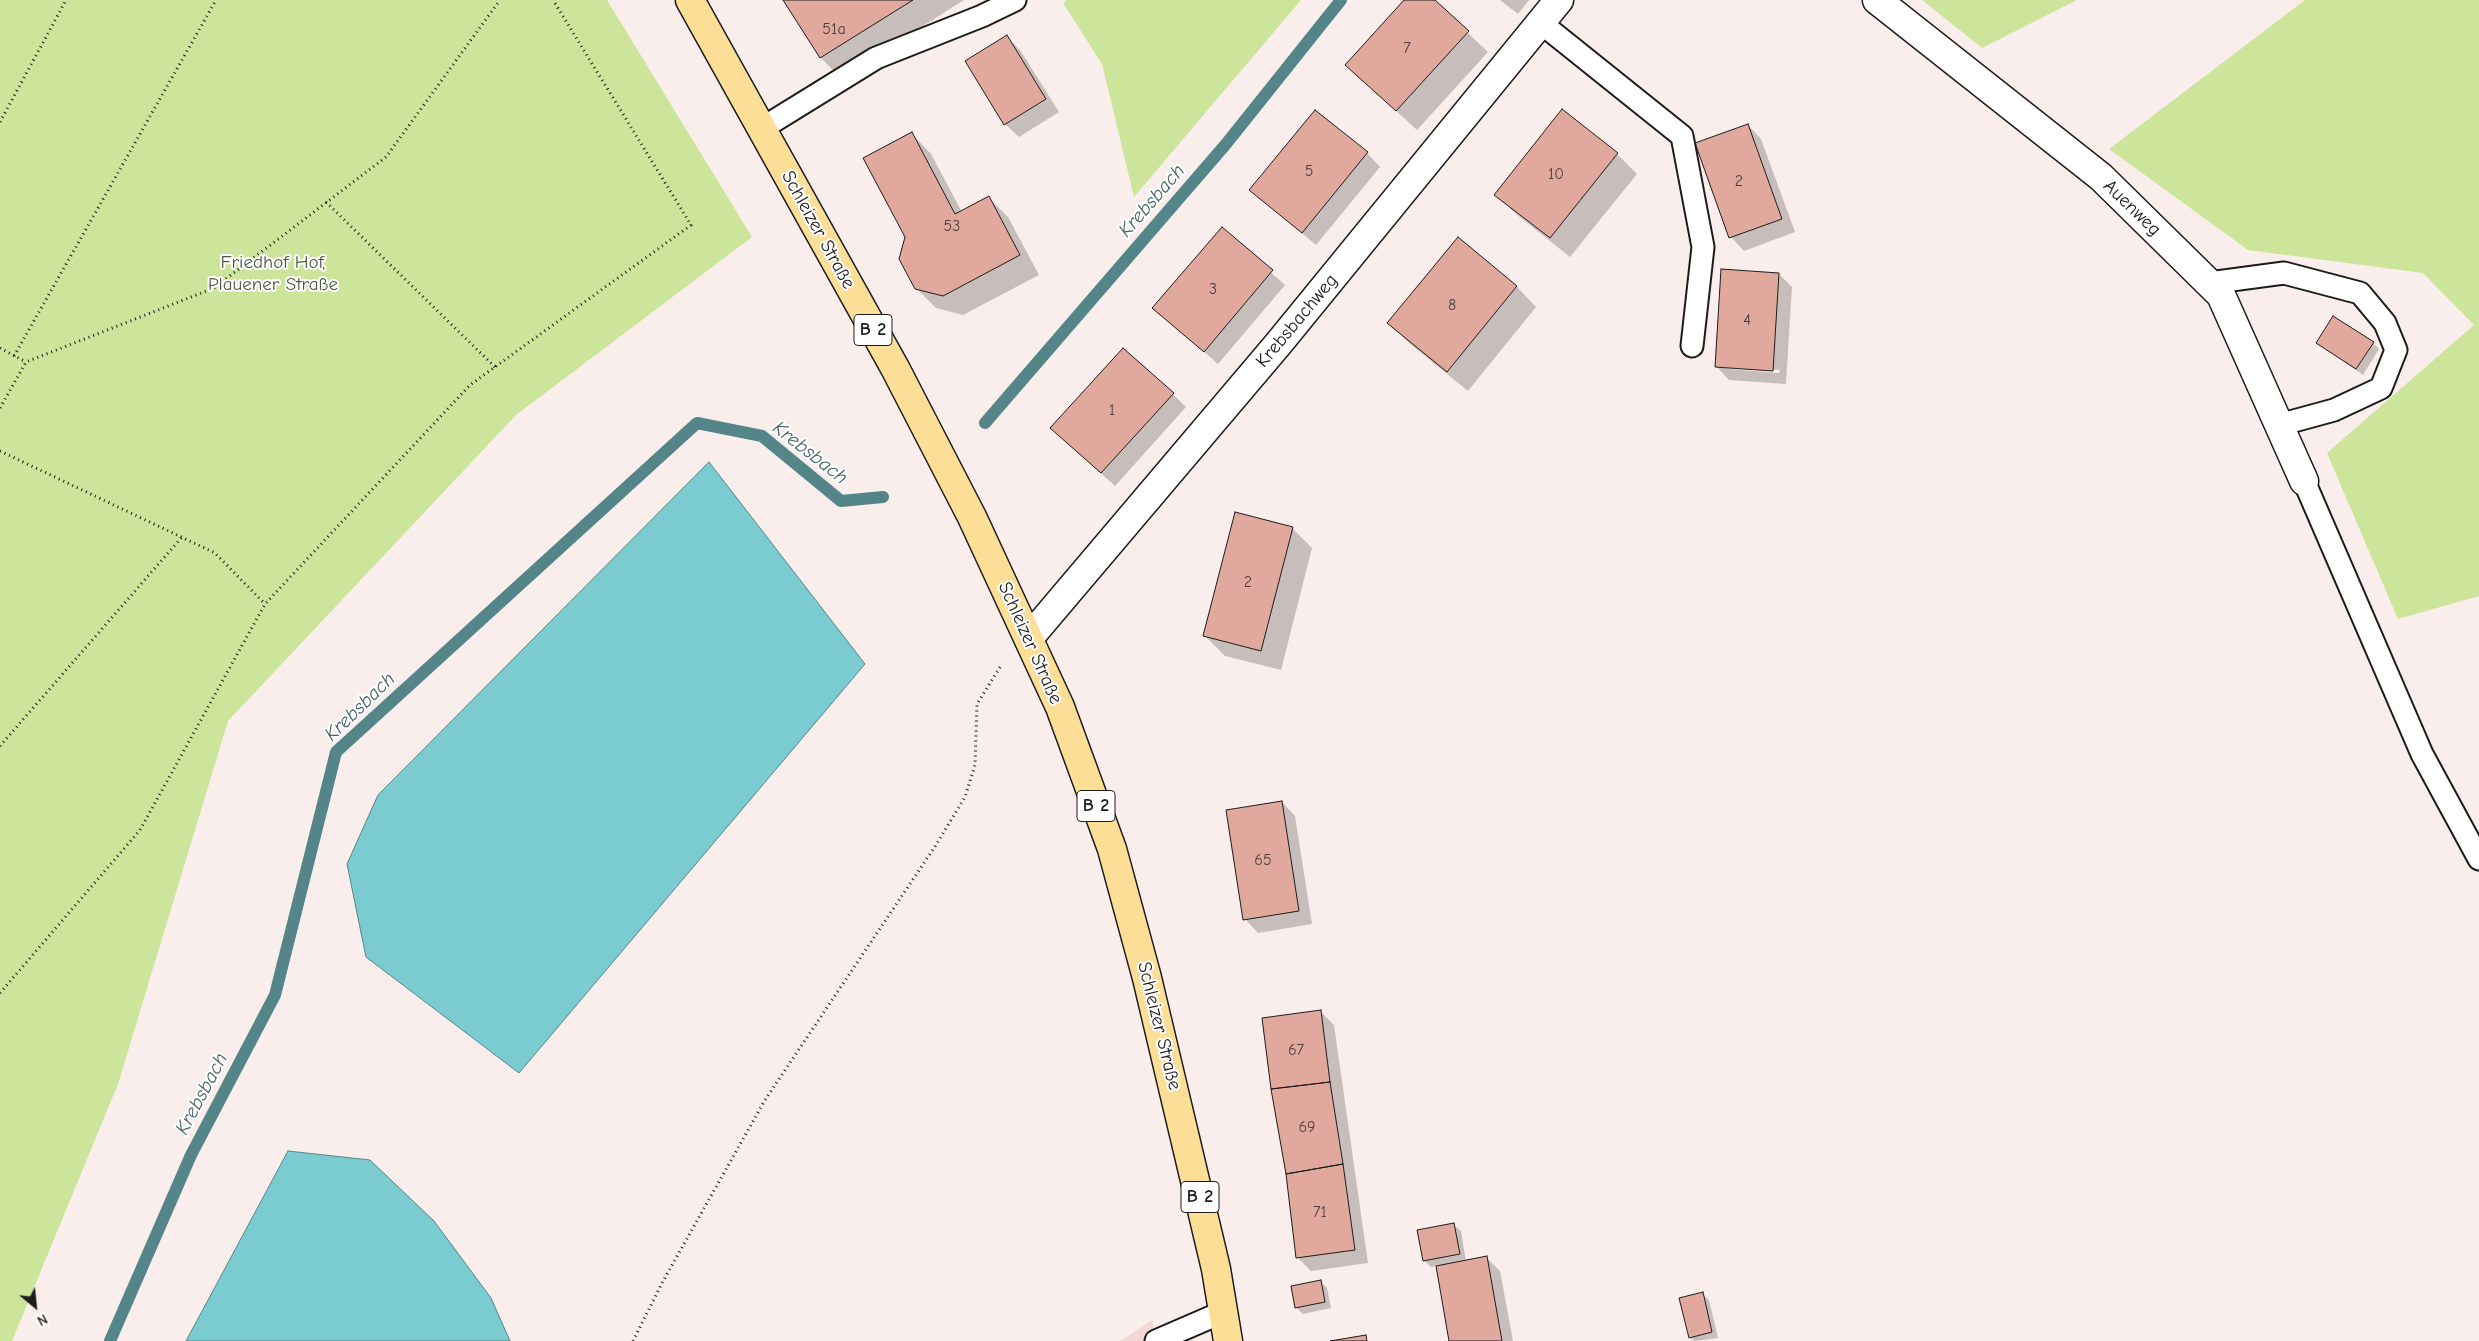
<!DOCTYPE html>
<meta charset="utf-8">
<style>
body{margin:0}
#map{position:relative;width:2479px;height:1341px;overflow:hidden;background:#f9eeec;font-family:"Comic Neue",sans-serif}
canvas{display:block}
.north{position:absolute;left:10px;top:1281px;width:50px;height:50px;-webkit-text-stroke:4px #fff;paint-order:stroke;rotate:152deg;font-size:14px;font-weight:700;line-height:20px;text-align:center;color:#1c1c1c}
.north::after{content:'';display:block;margin:auto;width:18px;height:22px;background:#1c1c1c;clip-path:polygon(50% 0,100% 100%,50% 72%,0 100%)}
</style>
<div id="map">
<canvas width="2479" height="1341"></canvas>
<div class="north">N</div>
</div>
<script>
const c = document.querySelector('canvas').getContext('2d');
c.lineJoin = 'round';
function fill(path, color) { c.fillStyle = color; c.fill(path, 'evenodd'); }
const toPath = rows => new Path2D(rows.map(r => 'M' + r).join(''));
function stroke(path, color, width, dash) { c.strokeStyle = color; c.lineWidth = width; c.lineCap = dash ? 'butt' : 'round'; c.setLineDash(dash || []); c.stroke(path); }
function drawText(font, color, halo, rows, align = 'center') {
  c.font = font + ' "Comic Neue",sans-serif'; c.lineWidth = 4; c.setLineDash([]); c.textBaseline = 'middle'; c.strokeStyle = halo; c.fillStyle = color; for (const [text, x, y, turn = 0] of rows) {
    c.save(); c.translate(x, y); c.rotate((+turn || 0) * Math.PI / 180); c.textAlign = isNaN(turn) ? turn : align; if (halo) c.strokeText(text, 0, 0); c.fillText(text, 0, 0); c.restore();
  }
}
fill(toPath([
 [1152,1320,1157,1341,1120,1341]
]), '#f2d9d5');
fill(toPath([
 [0,0,607,0,752,237,516,415,228,721,118,1084,12,1341,0,1341],
 [1067,0,1301,0,1134,197,1102,64,1063,3],
 [1922,0,2077,0,1982,48],
 [2305,0,2479,0,2479,596,2398,619,2327,453,2474,325,2423,273,2248,250,2109,149]
]), '#cce59b');
const water = toPath([
 [709,462,865,664,519,1073,366,957,347,864,378,795,709,462],
 [288,1151,370,1160,434,1221,491,1298,510,1341,186,1341,288,1151]
]);
fill(water, '#7accd1');
stroke(water, '#548689', 1);
fill(toPath([
 [784,0,964,0,841,78,821,58],
 [1405,0,1433,0,1488,52,1417,130,1367,84],
 [1500,0,1529,0,1518,14],
 [1007,37,1020,50,1059,112,1019,137,1005,124],
 [1748,125,1761,139,1795,232,1744,251,1731,237],
 [912,134,931,154,962,212,988,197,1008,217,1039,275,963,315,936,308,916,288,906,237],
 [1367,153,1380,167,1316,245,1251,190],
 [1617,154,1637,174,1570,257,1516,214,1496,195],
 [1222,229,1285,285,1218,364,1154,308],
 [1458,239,1517,287,1536,307,1468,391,1409,343,1389,323],
 [1779,274,1792,287,1786,384,1729,380,1716,366],
 [1729,367,1780,370,1779,373,1729,369],
 [2317,343,2373,343,2379,349,2363,375],
 [1173,394,1186,407,1115,486,1065,441],
 [1292,528,1312,548,1281,670,1225,656,1205,636],
 [1282,802,1295,816,1312,924,1258,933,1245,919],
 [1321,1012,1334,1025,1368,1263,1311,1271,1297,1257],
 [1454,1225,1461,1231,1466,1262,1487,1258,1500,1271,1513,1341,1451,1341,1437,1266,1431,1267,1424,1260],
 [1321,1282,1327,1288,1331,1308,1303,1314,1296,1307],
 [1702,1294,1709,1300,1718,1338,1694,1341,1690,1337]
]), '#0003');
stroke(toPath([
 [985,423,1226,144,1341,0],
 [110,1341,191,1155,275,995,336,752,697,423,762,436,841,501,883,497]
]), '#548689', 12);
const building = toPath([
 [783,0,913,0,820,58,783,0],
 [1404,0,1435,0,1469,31,1396,111,1345,65,1404,0],
 [1007,35,1046,99,1004,125,965,61,1007,35],
 [1562,109,1618,153,1550,238,1494,195,1562,109],
 [1315,110,1368,152,1302,233,1249,190,1315,110],
 [1748,124,1782,219,1729,238,1695,143,1748,124],
 [912,132,955,214,989,196,1020,255,943,296,915,289,899,259,905,237,863,158,912,132],
 [1222,227,1273,270,1204,352,1152,308,1222,227],
 [1458,237,1517,286,1447,372,1387,323,1458,237],
 [1721,269,1779,273,1773,371,1715,367,1721,269],
 [2333,316,2374,342,2356,369,2316,343,2333,316],
 [1123,348,1174,393,1101,473,1050,428,1123,348],
 [1235,512,1293,527,1261,651,1203,636,1235,512],
 [1282,801,1299,911,1243,920,1226,810,1282,801],
 [1321,1010,1330,1082,1271,1089,1262,1018,1321,1010],
 [1330,1082,1343,1164,1286,1174,1271,1089,1330,1082],
 [1343,1164,1355,1250,1296,1258,1286,1174,1343,1164],
 [1454,1223,1460,1254,1423,1261,1417,1230,1454,1223],
 [1487,1256,1502,1341,1449,1341,1436,1266,1487,1256],
 [1321,1280,1325,1302,1295,1308,1291,1286,1321,1280],
 [1703,1292,1712,1332,1689,1338,1679,1298,1703,1292],
 [1366,1335,1367,1341,1330,1341,1366,1335]
]);
fill(building, '#e1a89e');
stroke(building, '#1c1c1c', 1);
const lane = toPath([
 [1541,23,1682,136,1703,247,1692,346],
 [761,129,876,58,982,16,1015,0],
 [2209,283,2284,273,2360,293,2385,323,2396,350,2381,388,2334,410,2279,425],
 [2304,481,2422,754,2479,859],
 [1156,1341,1223,1312]
]);
const street = toPath([
 [1877,0,2101,177,2221,295,2304,481],
 [1029,638,1279,343,1559,0]
]);
const primary = toPath([
 [690,0,895,368,972,517,1060,707,1112,849,1147,978,1216,1269,1228,1341]
]);
stroke(lane, '#1c1c1c', 25);
stroke(street, '#1c1c1c', 31);
stroke(primary, '#1c1c1c', 31);
stroke(toPath([
 [0,122,66,0],
 [326,202,495,367],
 [0,348,26,362],
 [14,356,216,0],
 [0,408,26,362,214,288,386,157,500,0],
 [0,451,215,553,265,604],
 [0,746,182,537],
 [0,993,140,830,265,604,470,385,691,225,553,0],
 [633,1341,662,1283,765,1100,936,845,965,797,975,765,977,704,1002,664]
]), '#1c1c1c', 3, [1, 4]);
stroke(lane, '#fff', 21);
stroke(street, '#fff', 28);
stroke(primary, '#fdde96', 28);
drawText('16px', '#4d3f3c', null, [
 ["51a",834,29],
 ["7",1407,48],
 ["5",1309,171],
 ["10",1556,174],
 ["2",1739,181],
 ["53",952,226],
 ["3",1213,289],
 ["8",1452,305],
 ["4",1747,320],
 ["1",1112,410],
 ["2",1248,582],
 ["65",1263,860],
 ["67",1296,1050],
 ["69",1307,1127],
 ["71",1320,1212]
]);
for (const [x, y, w] of [
 [873,330,38],
 [1096,806,38],
 [1200,1197,38]
]) { const box = new Path2D(); box.roundRect(x - w / 2, y - 15.5, w, 31, 4); c.fillStyle = '#fff'; c.fill(box); stroke(box, '#1c1c1c', 1); }
drawText('bold 18px', '#1c1c1c', null, [
 ["B 2",873,330],
 ["B 2",1096,806],
 ["B 2",1200,1197]
]);
drawText('19px', '#1c1c1c', '#fff', [
 ["Auenweg",2132,208,44],
 ["Schleizer Straße",818,230,61],
 ["Krebsbachweg",1297,321,-50],
 ["Schleizer Straße",1030,643,66],
 ["Schleizer Straße",1159,1026,76]
]);
drawText('19px', '#515842', '#fff', [
 ["Friedhof Hof,",273,263],
 ["Plauener Straße",273,285]
]);
drawText('italic 20px', '#426264', '#fff', [
 ["Krebsbach",1152,201,-49],
 ["Krebsbach",810,453,38],
 ["Krebsbach",360,707,-44],
 ["Krebsbach",202,1094,-62]
]);
</script>
